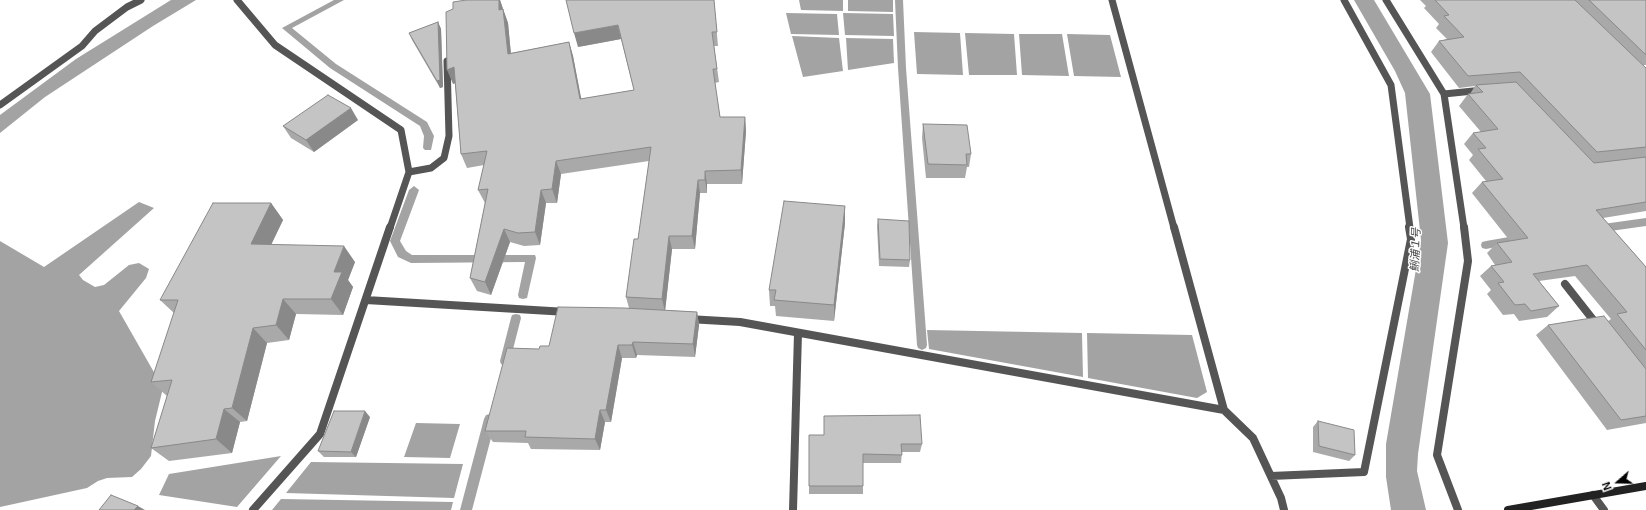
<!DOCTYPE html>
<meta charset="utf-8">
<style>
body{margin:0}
#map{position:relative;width:1646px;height:510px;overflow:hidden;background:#fff;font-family:Arial,sans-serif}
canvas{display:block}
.north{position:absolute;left:1598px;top:462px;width:40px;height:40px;-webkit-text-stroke:3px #fff;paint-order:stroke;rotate:250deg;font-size:11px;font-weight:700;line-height:16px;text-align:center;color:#000}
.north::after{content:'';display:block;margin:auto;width:14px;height:18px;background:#000;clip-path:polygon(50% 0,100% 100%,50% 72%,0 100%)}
</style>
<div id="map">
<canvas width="1646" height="510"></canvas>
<div class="north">N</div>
</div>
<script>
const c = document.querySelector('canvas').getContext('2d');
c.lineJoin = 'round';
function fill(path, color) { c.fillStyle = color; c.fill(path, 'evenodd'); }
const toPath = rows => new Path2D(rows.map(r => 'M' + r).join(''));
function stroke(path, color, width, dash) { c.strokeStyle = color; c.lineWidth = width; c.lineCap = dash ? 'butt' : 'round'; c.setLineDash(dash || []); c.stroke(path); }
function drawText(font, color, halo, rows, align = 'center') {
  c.font = font + ' Arial,"Noto Sans JP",sans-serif'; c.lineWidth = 3; c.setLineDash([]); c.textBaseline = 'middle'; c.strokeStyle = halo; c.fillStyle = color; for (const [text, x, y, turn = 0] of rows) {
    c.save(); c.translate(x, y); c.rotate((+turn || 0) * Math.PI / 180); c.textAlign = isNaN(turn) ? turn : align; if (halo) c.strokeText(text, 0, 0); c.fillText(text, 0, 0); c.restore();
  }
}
fill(toPath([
 [171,0,196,0,153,26,45,97,0,133,0,115,76,59],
 [799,0,843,0,843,11,801,10],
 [848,0,893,0,893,12,848,11],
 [1354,0,1374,0,1430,94,1448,243,1418,454,1417,471,1426,510,1391,510,1386,477,1386,444,1421,240,1405,93,1395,71],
 [786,13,837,14,839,35,791,34],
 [843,13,893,14,894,36,845,35],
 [914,32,960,33,963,75,917,74],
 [965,33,1014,34,1017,75,969,75],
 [1019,34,1062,34,1069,76,1022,75],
 [1067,34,1110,35,1121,77,1074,76],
 [792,36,839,38,843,71,803,77],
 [846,38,893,39,894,63,848,70],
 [139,202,154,208,79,275,83,280,95,287,104,285,129,265,139,263,149,269,146,278,119,311,163,388,155,421,151,456,141,469,132,477,107,478,98,481,87,488,0,507,0,241,44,267],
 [927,330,1082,333,1083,377,929,349],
 [1087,333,1192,335,1207,392,1197,398,1088,378],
 [416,423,460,424,450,458,404,457],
 [281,456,237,507,159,495,169,474],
 [311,462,463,464,454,498,286,493],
 [281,499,453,502,451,510,272,510]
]), '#a3a3a3');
fill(toPath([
 [334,0,344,0,292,28,336,64,427,122,434,136,431,150,425,150,423,148,424,136,420,126,330,68,282,28,334,0],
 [895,0,903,0,906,68,927,345,926,348,922,350,918,348,917,345,898,68,895,0],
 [414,186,419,190,400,241,406,251,412,255,535,255,536,258,527,298,523,299,519,298,518,295,525,262,411,263,398,257,390,241,409,190,414,186],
 [1646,218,1646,226,1596,233,1593,232,1591,229,1593,226,1596,225,1646,218],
 [1509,237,1512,238,1514,241,1512,244,1486,249,1482,248,1481,245,1482,242,1486,241,1509,237],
 [516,314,520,315,521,318,510,361,509,364,505,366,501,364,500,361,511,318,512,315,516,314],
 [490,414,494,415,496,419,472,510,460,510,484,419,486,415,490,414]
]), '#a3a3a3');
stroke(toPath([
 [1565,284,1598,326],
 [1593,495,1604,510]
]), '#555', 8);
stroke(toPath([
 [237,0,275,45,401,130,409,172,390,228],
 [1112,0,1174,228],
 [1344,0,1391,85,1410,228],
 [1386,0,1444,94,1464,228],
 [1444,94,1483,90],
 [0,105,82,46,95,31,127,7,141,0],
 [409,172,431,168,444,158,449,136,447,61]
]), '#555', 7);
stroke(toPath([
 [1174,227,1224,410,1253,438,1281,498,1284,510],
 [366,300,567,312],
 [688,319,740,322,1224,410],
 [1271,476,1364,472,1411,239,1409,227],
 [253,510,320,434,390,227],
 [793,510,798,333],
 [1458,510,1437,455,1468,261,1464,227]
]), '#555', 8);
stroke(toPath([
 [1508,510,1646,486]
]), '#222', 8);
fill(toPath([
 [466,0,500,0,508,23,511,53,569,42,573,56,581,99,634,90,621,39,578,47,714,0,718,46,714,46,719,82,715,83,720,117,745,117,746,131,742,184,707,184,707,193,700,193,695,249,672,249,665,310,697,312,699,325,695,357,637,355,636,358,622,358,611,422,605,422,600,450,531,449,528,443,493,442,485,431,539,349,549,346,629,308,626,297,638,239,649,161,561,174,557,203,546,203,540,245,524,246,510,242,491,295,477,291,470,278,485,203,478,190,484,165,467,168,461,154,455,83,453,84],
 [1420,0,1646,0,1646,65,1643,65,1646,68,1646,211,1603,218,1646,267,1646,423,1607,430,1536,335,1548,325,1608,321,1611,319,1575,276,1539,281,1559,306,1547,317,1519,321,1514,314,1503,315,1487,294,1491,290,1480,276,1491,266,1495,265,1487,253,1497,243,1510,241,1472,193,1482,182,1486,181,1469,160,1473,155,1464,144,1473,133,1481,132,1459,106,1468,94,1470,94,1475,86,1459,88,1431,52,1439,41,1447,39,1436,28,1439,24,1424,8,1426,6],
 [438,22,441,29,443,87,440,88,412,40,409,33],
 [358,120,314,152,291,138,283,126],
 [923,124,971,154,969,167,967,167,965,178,926,178,922,138],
 [271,203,283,220,271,244,355,262,348,280,353,287,343,315,296,314,289,340,267,343,247,421,240,422,232,453,169,461,151,448,167,396,151,382,174,313,160,300],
 [845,206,845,223,834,321,776,316,775,306,770,306,769,290],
 [878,219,910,260,909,267,879,266,877,226],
 [370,417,356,457,324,457,318,451],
 [1318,421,1355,455,1349,461,1313,452,1313,427],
 [809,435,922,444,920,452,902,452,901,463,863,463,863,494,809,494]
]), '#a9a9a9');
fill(toPath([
 [499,0,500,0,503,9,504,24,499,10],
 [503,9,508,23,512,67,508,54],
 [438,22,441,29,443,87,440,88,437,81],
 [618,25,621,39,578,47,574,33],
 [569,42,573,56,584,113,580,99],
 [454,67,460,81,453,84,447,70],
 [351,108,358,120,314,152,306,140],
 [745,117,746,131,742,184,741,170],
 [556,161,561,174,557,203,552,189],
 [705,171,707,184,707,193,705,180],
 [698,180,700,193,695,249,692,236],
 [541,190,546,203,540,245,535,232],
 [271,203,283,220,264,260,251,244],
 [845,206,845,223,834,321,834,305],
 [504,229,510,242,491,295,485,282],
 [669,236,672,249,665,312,662,299],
 [344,246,355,262,348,280,353,287,343,315,331,299,334,272],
 [283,299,296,314,289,340,276,325],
 [697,312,699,325,695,357,693,344],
 [253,328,267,343,247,421,232,408],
 [633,342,637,355,636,358,632,345],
 [618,345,622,358,611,422,606,410],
 [224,409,240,422,232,453,216,439],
 [600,410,605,422,600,450,595,439],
 [365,411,370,417,356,457,351,452],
 [138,506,145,510,134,510]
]), '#898989');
const building = toPath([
 [466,0,499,0,499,10,503,9,508,54,569,42,580,99,634,90,618,25,574,33,566,0,714,0,717,32,712,32,717,69,713,69,720,117,745,117,741,170,705,171,705,180,698,180,692,236,669,236,662,299,626,297,634,239,638,239,651,147,556,161,552,189,541,190,535,232,518,233,504,229,485,282,470,278,488,189,478,190,487,151,461,154,454,67,447,70,446,12,453,9,453,2,466,0],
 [1435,0,1575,0,1646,68,1646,147,1597,152,1520,72,1468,76,1439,41,1464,37,1444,16,1449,15,1435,0],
 [1589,0,1646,0,1646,54,1645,54,1589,0],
 [438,22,440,80,437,81,409,33,438,22],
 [1516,82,1594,163,1646,157,1646,202,1596,210,1646,267,1646,350,1617,314,1627,312,1587,265,1533,274,1559,306,1531,311,1525,304,1515,305,1498,283,1504,282,1491,266,1512,262,1497,243,1528,238,1482,182,1503,179,1478,149,1486,148,1473,133,1498,129,1468,94,1483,92,1476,85,1516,82],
 [328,95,351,108,306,140,283,126,328,95],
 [923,124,967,125,971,154,966,154,967,165,928,164,923,124],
 [784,201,845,206,834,305,774,300,776,290,769,290,784,201],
 [213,203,271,203,251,244,344,246,334,272,342,272,331,299,283,299,276,325,253,328,232,408,224,409,216,439,151,448,172,380,151,382,178,300,160,300,213,203],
 [878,219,909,221,910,260,880,259,878,219],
 [558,307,624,308,697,312,693,344,633,342,632,345,618,345,606,410,600,410,595,439,525,437,526,431,485,431,507,348,539,349,540,346,549,346,558,307],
 [1604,316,1646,369,1646,416,1621,420,1548,325,1604,316],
 [334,411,365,411,351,452,318,451,334,411],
 [920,415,922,444,901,444,902,455,863,454,863,486,809,486,809,435,824,435,824,416,920,415],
 [1318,421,1354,430,1355,455,1319,446,1318,421],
 [111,495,138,506,134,510,99,510,111,495]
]);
fill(building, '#c4c4c4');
stroke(building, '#898989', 1);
drawText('italic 11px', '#444', '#fff', [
 ["鯏浦１号",1416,250,-88]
]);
</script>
